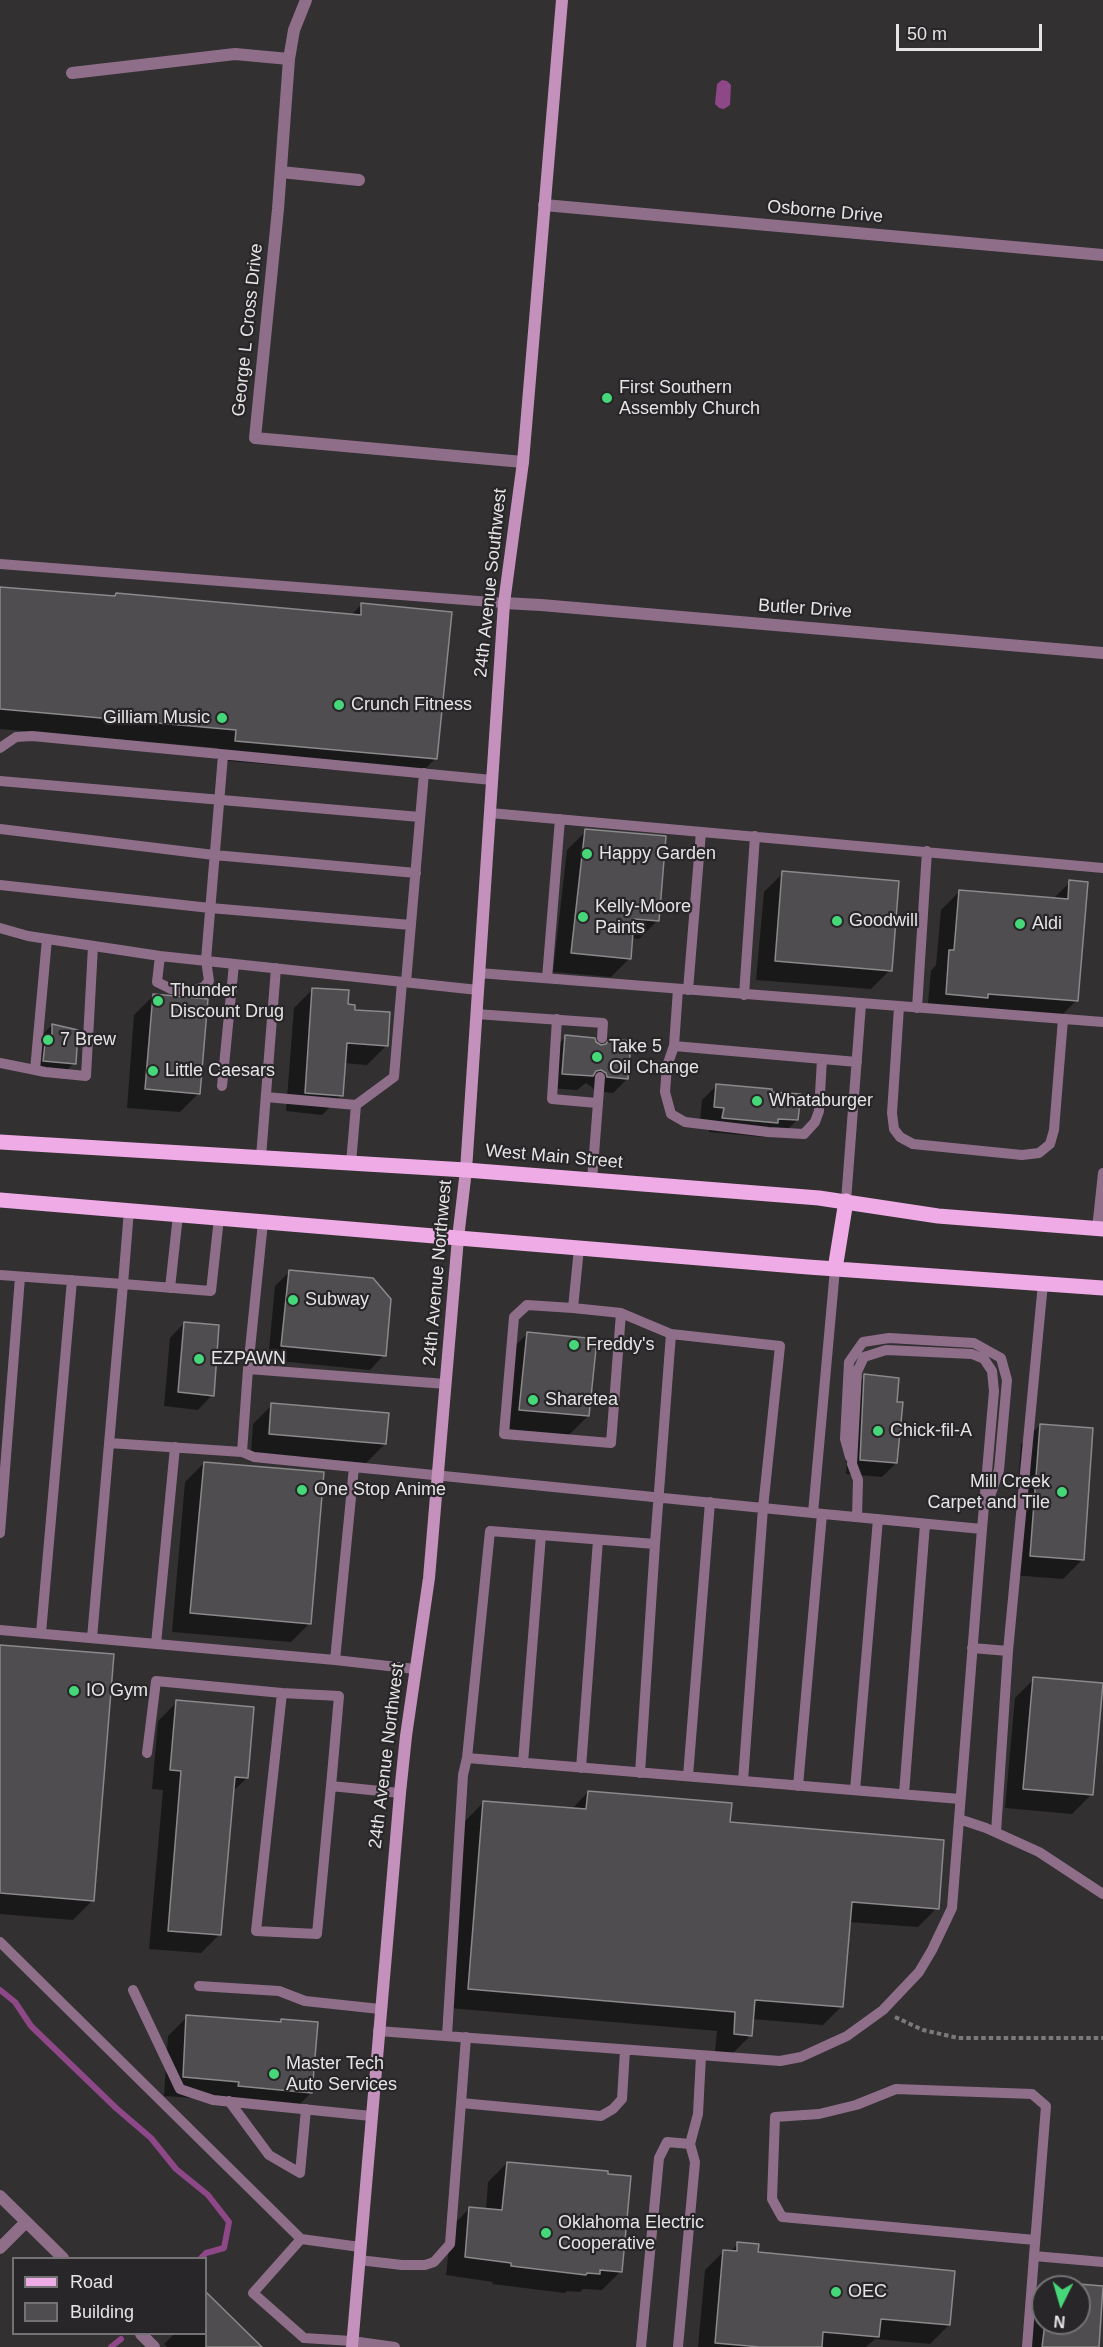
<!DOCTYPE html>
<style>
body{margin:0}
#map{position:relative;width:1103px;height:2347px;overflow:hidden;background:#323031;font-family:Helvetica,sans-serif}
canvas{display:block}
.legend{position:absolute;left:12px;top:2257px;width:195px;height:78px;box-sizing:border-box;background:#282628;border:2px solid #747274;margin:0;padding:8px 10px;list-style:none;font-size:18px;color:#e6e4e5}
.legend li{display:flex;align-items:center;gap:12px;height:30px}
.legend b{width:30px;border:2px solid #747274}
.north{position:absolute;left:1031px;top:2275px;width:60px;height:60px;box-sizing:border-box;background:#282628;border:2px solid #747274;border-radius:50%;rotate:185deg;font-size:16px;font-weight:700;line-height:24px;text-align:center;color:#e6e4e5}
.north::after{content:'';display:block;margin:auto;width:21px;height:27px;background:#46d779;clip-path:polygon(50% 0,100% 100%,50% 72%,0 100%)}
.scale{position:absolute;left:896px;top:24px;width:146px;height:27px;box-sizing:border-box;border:3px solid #e6e4e5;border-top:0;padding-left:8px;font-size:18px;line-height:21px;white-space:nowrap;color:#e6e4e5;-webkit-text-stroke:4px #282628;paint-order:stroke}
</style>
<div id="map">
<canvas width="1103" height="2347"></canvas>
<ul class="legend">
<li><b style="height:8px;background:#eeabe5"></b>Road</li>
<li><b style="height:16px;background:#4f4d4f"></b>Building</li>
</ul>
<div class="north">N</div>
<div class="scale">50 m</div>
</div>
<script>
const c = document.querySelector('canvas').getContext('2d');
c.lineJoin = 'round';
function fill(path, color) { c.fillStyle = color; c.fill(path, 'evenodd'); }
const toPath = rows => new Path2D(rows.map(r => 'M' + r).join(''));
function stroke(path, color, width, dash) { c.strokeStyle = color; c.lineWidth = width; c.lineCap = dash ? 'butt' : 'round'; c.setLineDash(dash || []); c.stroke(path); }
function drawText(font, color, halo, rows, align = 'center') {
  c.font = font + ' Helvetica,sans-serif'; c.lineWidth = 4.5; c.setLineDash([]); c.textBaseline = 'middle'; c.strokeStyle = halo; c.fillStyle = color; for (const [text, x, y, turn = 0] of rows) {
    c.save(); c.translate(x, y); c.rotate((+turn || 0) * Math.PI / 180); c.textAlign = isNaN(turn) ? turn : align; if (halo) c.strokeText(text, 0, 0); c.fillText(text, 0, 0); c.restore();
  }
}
fill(toPath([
 [722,80,727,81,731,85,730,105,724,109,719,108,715,104,717,84]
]), '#8e4787');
fill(toPath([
 [0,588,350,616,362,604,436,758,417,777,217,760,218,748,0,729],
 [586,831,658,920,639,939,631,938,630,958,611,977,553,972,567,850],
 [783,873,890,970,871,989,756,980,764,892],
 [1070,882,1076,1001,1057,1020,927,1013,931,971,936,965,941,910,960,891,1053,899],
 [313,989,346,1006,386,1046,367,1065,344,1063,341,1096,322,1115,286,1111,294,1008],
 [153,996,199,1093,180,1112,127,1108,134,1015],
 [52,1025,74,1063,60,1077,30,1074,32,1051,38,1039],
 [566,1037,627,1079,613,1093,594,1091,593,1088,586,1083,577,1090,548,1088,551,1051],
 [716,1086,770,1094,797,1120,783,1134,763,1137,709,1132,710,1122,700,1121,702,1100],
 [289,1272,384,1355,370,1370,268,1360,275,1286],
 [184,1323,212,1395,198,1410,164,1406,170,1338],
 [527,1334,588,1416,569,1435,501,1428,508,1353],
 [865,1376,896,1463,882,1477,846,1474,851,1390],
 [272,1405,385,1444,366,1463,251,1453,253,1424],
 [1040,1425,1082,1560,1063,1579,1012,1575,1021,1444],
 [204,1463,310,1623,291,1642,172,1632,185,1482],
 [0,1646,92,1901,73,1920,0,1914],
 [1034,1679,1091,1795,1072,1814,1005,1808,1015,1698],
 [177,1702,247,1778,232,1792,220,1934,201,1953,149,1949,163,1790,152,1789,158,1721],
 [588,1792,728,1823,937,1908,918,1927,849,1922,842,2006,823,2025,752,2019,751,2035,732,2054,715,2052,717,2031,449,2008,465,1821,484,1802,571,1810],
 [187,2017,279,2024,282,2021,311,2093,292,2112,220,2100,164,2096,168,2036],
 [507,2163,606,2175,621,2271,602,2290,583,2289,580,2292,567,2291,565,2293,492,2284,493,2282,446,2275,451,2227,470,2208,486,2210,488,2182],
 [738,2244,757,2253,949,2325,930,2344,875,2339,866,2347,698,2347,705,2270,724,2251,730,2252],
 [1049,2283,1103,2288,1097,2347,1026,2347,1030,2302,1043,2289,1043,2323,1079,2323,1079,2287,1045,2287],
 [210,2298,260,2347,167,2347,164,2344,174,2334,206,2334,206,2302]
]), '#0007');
stroke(toPath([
 [0,1990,15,2002,31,2026,116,2108,151,2138,176,2169,208,2195,229,2222,224,2248,206,2253,201,2258],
 [111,2347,121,2339]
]), '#8e4787', 6);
const building = toPath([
 [0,587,115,596,116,593,361,615,361,603,452,612,437,759,235,741,236,730,0,709,0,587],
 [585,829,666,836,659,921,634,919,631,959,571,953,585,829],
 [782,871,899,881,892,971,775,961,782,871],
 [1069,880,1088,882,1078,1001,988,994,988,998,946,994,949,950,954,950,959,890,1068,899,1069,880],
 [312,988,349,990,348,1004,355,1005,355,1010,390,1012,388,1046,347,1043,343,1096,305,1093,312,988],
 [153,994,208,999,200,1094,145,1089,153,994],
 [52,1024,78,1030,76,1064,43,1061,46,1035,52,1036,52,1024],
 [565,1035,595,1038,596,1042,601,1045,606,1044,609,1039,631,1041,628,1079,607,1077,606,1073,601,1070,596,1071,593,1076,562,1074,565,1035],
 [716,1084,772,1089,772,1092,801,1094,798,1120,778,1119,778,1123,722,1118,724,1108,714,1107,716,1084],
 [289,1270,373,1278,391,1299,386,1356,281,1346,289,1270],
 [184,1322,219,1325,214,1396,178,1392,184,1322],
 [527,1332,597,1339,589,1416,519,1410,527,1332],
 [864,1374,899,1378,897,1402,903,1402,897,1463,860,1460,864,1374],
 [271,1403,389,1413,386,1444,269,1434,271,1403],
 [1040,1424,1093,1428,1084,1560,1030,1556,1040,1424],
 [204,1462,324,1472,311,1624,190,1613,204,1462],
 [0,1645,114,1654,94,1901,0,1893,0,1645],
 [1033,1677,1103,1683,1093,1795,1023,1789,1033,1677],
 [176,1700,254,1707,248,1778,235,1777,221,1935,168,1931,181,1771,170,1770,176,1700],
 [588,1791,732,1803,730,1822,944,1840,939,1909,852,1902,843,2007,755,2000,752,2036,734,2034,735,2012,468,1989,483,1801,586,1809,588,1791],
 [186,2015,281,2022,281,2019,318,2022,312,2093,238,2086,239,2082,183,2077,186,2015],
 [507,2162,608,2171,608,2174,631,2176,622,2272,600,2270,600,2274,587,2273,586,2275,511,2266,511,2263,465,2257,469,2207,502,2210,507,2162],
 [737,2242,759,2244,758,2252,955,2271,950,2325,881,2319,879,2337,823,2332,822,2347,760,2347,715,2343,723,2250,737,2251,737,2242],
 [1079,2284,1103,2286,1099,2347,1042,2347,1045,2323,1079,2323,1079,2284],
 [206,2292,262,2347,206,2347,206,2292]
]);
fill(building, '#4f4d4f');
stroke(building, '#8b898b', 1.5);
stroke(toPath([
 [895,2017,923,2030,958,2038,1103,2038]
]), '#7b797a', 4, [4.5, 3]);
stroke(toPath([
 [0,564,504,603],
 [0,748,16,737,32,736,492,780],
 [0,781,420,817],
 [490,813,1103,868],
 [0,829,214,855,416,873],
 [0,885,210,908,411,925],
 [0,928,28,936,160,956,478,990],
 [160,956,157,982,171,989,191,991,204,987,209,981,206,960,223,755],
 [479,973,1103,1022],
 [547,978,560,819],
 [406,982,424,773],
 [678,989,674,1046,857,1062],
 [688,990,701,832],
 [744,995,755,836],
 [899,1007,892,1113,894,1129,900,1137,913,1144,1022,1155,1039,1153,1050,1144,1054,1130,1063,1019],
 [917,1008,927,851],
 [476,1014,603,1023,602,1038],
 [557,1019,552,1099,597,1103],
 [674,1046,667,1066,665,1092,671,1114,685,1122,768,1132,804,1134,815,1122,819,1111,822,1059],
 [0,1063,45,1072,86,1076,93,946],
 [35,1070,47,939],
 [222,1086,234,964],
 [266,1097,356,1105,351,1163],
 [356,1105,394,1077,402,982],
 [261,1157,276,968],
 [592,1180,600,1077],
 [846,1201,861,1004],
 [129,1210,123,1284,211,1291,219,1218],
 [263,1222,248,1369,446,1384],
 [1097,1229,1103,1173],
 [0,1275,123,1284,92,1638],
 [170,1288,178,1215],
 [573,1308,621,1313,611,1443,504,1434,514,1317,527,1305,573,1308,579,1248],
 [248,1369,242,1452,254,1457,763,1508,780,1346,671,1334,621,1313],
 [109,1443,242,1452],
 [850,1457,845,1439,849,1362,863,1342,889,1338,974,1343,1001,1358,1007,1380,999,1470,989,1499],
 [354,1467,335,1660,415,1669],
 [857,1517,858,1480,852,1464,857,1372,864,1357,886,1350,972,1354,984,1359,992,1371,994,1391,982,1529],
 [0,1533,20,1277],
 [0,1630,335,1660],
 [41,1633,72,1280],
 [156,1644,175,1447],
 [972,1648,1008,1651],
 [147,1753,156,1681,282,1693],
 [467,1758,960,1799],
 [523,1763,541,1535],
 [581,1768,598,1540],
 [640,1773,655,1544],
 [688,1776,710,1502],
 [743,1781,763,1508,813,1513],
 [331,1786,317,1934,256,1931,282,1693,339,1696,331,1786,400,1793],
 [798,1786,822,1514],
 [855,1790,878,1519],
 [904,1794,925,1524],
 [959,1819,986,1828,1039,1852,1103,1894],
 [996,1832,1008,1651,1043,1283],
 [0,1942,301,2239,360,2247],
 [199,1986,279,1991,305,2001,380,2009],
 [133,1990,180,2089,213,2100,371,2116],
 [378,2031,780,2061,801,2057,847,2036,883,2010,919,1972,932,1950,952,1908,982,1529,813,1513,835,1269],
 [447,2036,463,1775,467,1758,490,1531,655,1544,671,1334],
 [229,2101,269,2155,300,2173,306,2109],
 [461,2103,466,2037],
 [690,2144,698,2114,701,2056],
 [301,2239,253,2293,304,2338,352,2341,395,2347],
 [1035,2240,782,2217,772,2199,775,2117,819,2114,856,2105,896,2089,1032,2094,1046,2106,1034,2256,1103,2262],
 [359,2260,402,2265,425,2265,434,2262,450,2244,461,2103,601,2116,613,2109,622,2099,625,2050],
 [641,2347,659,2158,667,2142,690,2144,695,2162,678,2347],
 [1027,2347,1034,2256]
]), '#8f6e8a', 10);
stroke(toPath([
 [306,0,294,30,289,59,278,209,255,438,523,462],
 [72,73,235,54,289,59],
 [281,172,359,180],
 [544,205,1103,255],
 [504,603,541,605,1103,653],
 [0,2196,63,2258],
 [0,2248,26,2222],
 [141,2334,154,2347]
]), '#8f6e8a', 12);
stroke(toPath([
 [352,2347,400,1793,406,1736,429,1578,458,1238,466,1170,504,603,523,462,562,0]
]), '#c491bd', 12);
stroke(toPath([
 [0,1142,466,1170,819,1198,938,1216,1103,1229],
 [0,1200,808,1267,1103,1288],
 [835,1269,846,1201]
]), '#eeabe5', 15);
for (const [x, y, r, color] of [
 [607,398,6,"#46d779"],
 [339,705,6,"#46d779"],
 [222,718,6,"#46d779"],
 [587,854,6,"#46d779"],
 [583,917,6,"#46d779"],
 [837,921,6,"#46d779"],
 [1020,924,6,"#46d779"],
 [158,1001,6,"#46d779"],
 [48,1040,6,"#46d779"],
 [597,1057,6,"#46d779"],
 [153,1071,6,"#46d779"],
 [757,1101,6,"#46d779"],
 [293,1300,6,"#46d779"],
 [574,1345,6,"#46d779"],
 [199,1359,6,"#46d779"],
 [533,1400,6,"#46d779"],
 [878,1431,6,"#46d779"],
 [302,1490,6,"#46d779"],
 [1062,1492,6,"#46d779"],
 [74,1691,6,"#46d779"],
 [274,2074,6,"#46d779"],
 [546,2233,6,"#46d779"],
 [836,2292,6,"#46d779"]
]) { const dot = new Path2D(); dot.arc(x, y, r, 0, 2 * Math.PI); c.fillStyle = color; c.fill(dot); stroke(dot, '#282628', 2); }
drawText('18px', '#e6e4e5', '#282628', [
 ["Osborne Drive",825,212,5],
 ["George L Cross Drive",248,330,-84],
 ["24th Avenue Southwest",491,583,-84],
 ["Butler Drive",805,609,4],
 ["West Main Street",554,1157,5],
 ["24th Avenue Northwest",438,1273,-85],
 ["24th Avenue Northwest",387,1756,-83]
]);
drawText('18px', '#e6e4e5', '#282628', [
 ["First Southern",619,388],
 ["Assembly Church",619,409],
 ["Crunch Fitness",351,705],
 ["Gilliam Music",210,718,"right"],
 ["Happy Garden",599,854],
 ["Kelly-Moore",595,907],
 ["Paints",595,928],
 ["Goodwill",849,921],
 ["Aldi",1032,924],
 ["Thunder",170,991],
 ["Discount Drug",170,1012],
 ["7 Brew",60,1040],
 ["Take 5",609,1047],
 ["Oil Change",609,1068],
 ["Little Caesars",165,1071],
 ["Whataburger",769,1101],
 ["Subway",305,1300],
 ["Freddy's",586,1345],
 ["EZPAWN",211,1359],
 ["Sharetea",545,1400],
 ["Chick-fil-A",890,1431],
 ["Mill Creek",1050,1482,"right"],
 ["Carpet and Tile",1050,1503,"right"],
 ["One Stop Anime",314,1490],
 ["IO Gym",86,1691],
 ["Master Tech",286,2064],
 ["Auto Services",286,2085],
 ["Oklahoma Electric",558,2223],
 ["Cooperative",558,2244],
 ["OEC",848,2292]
], 'left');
</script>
